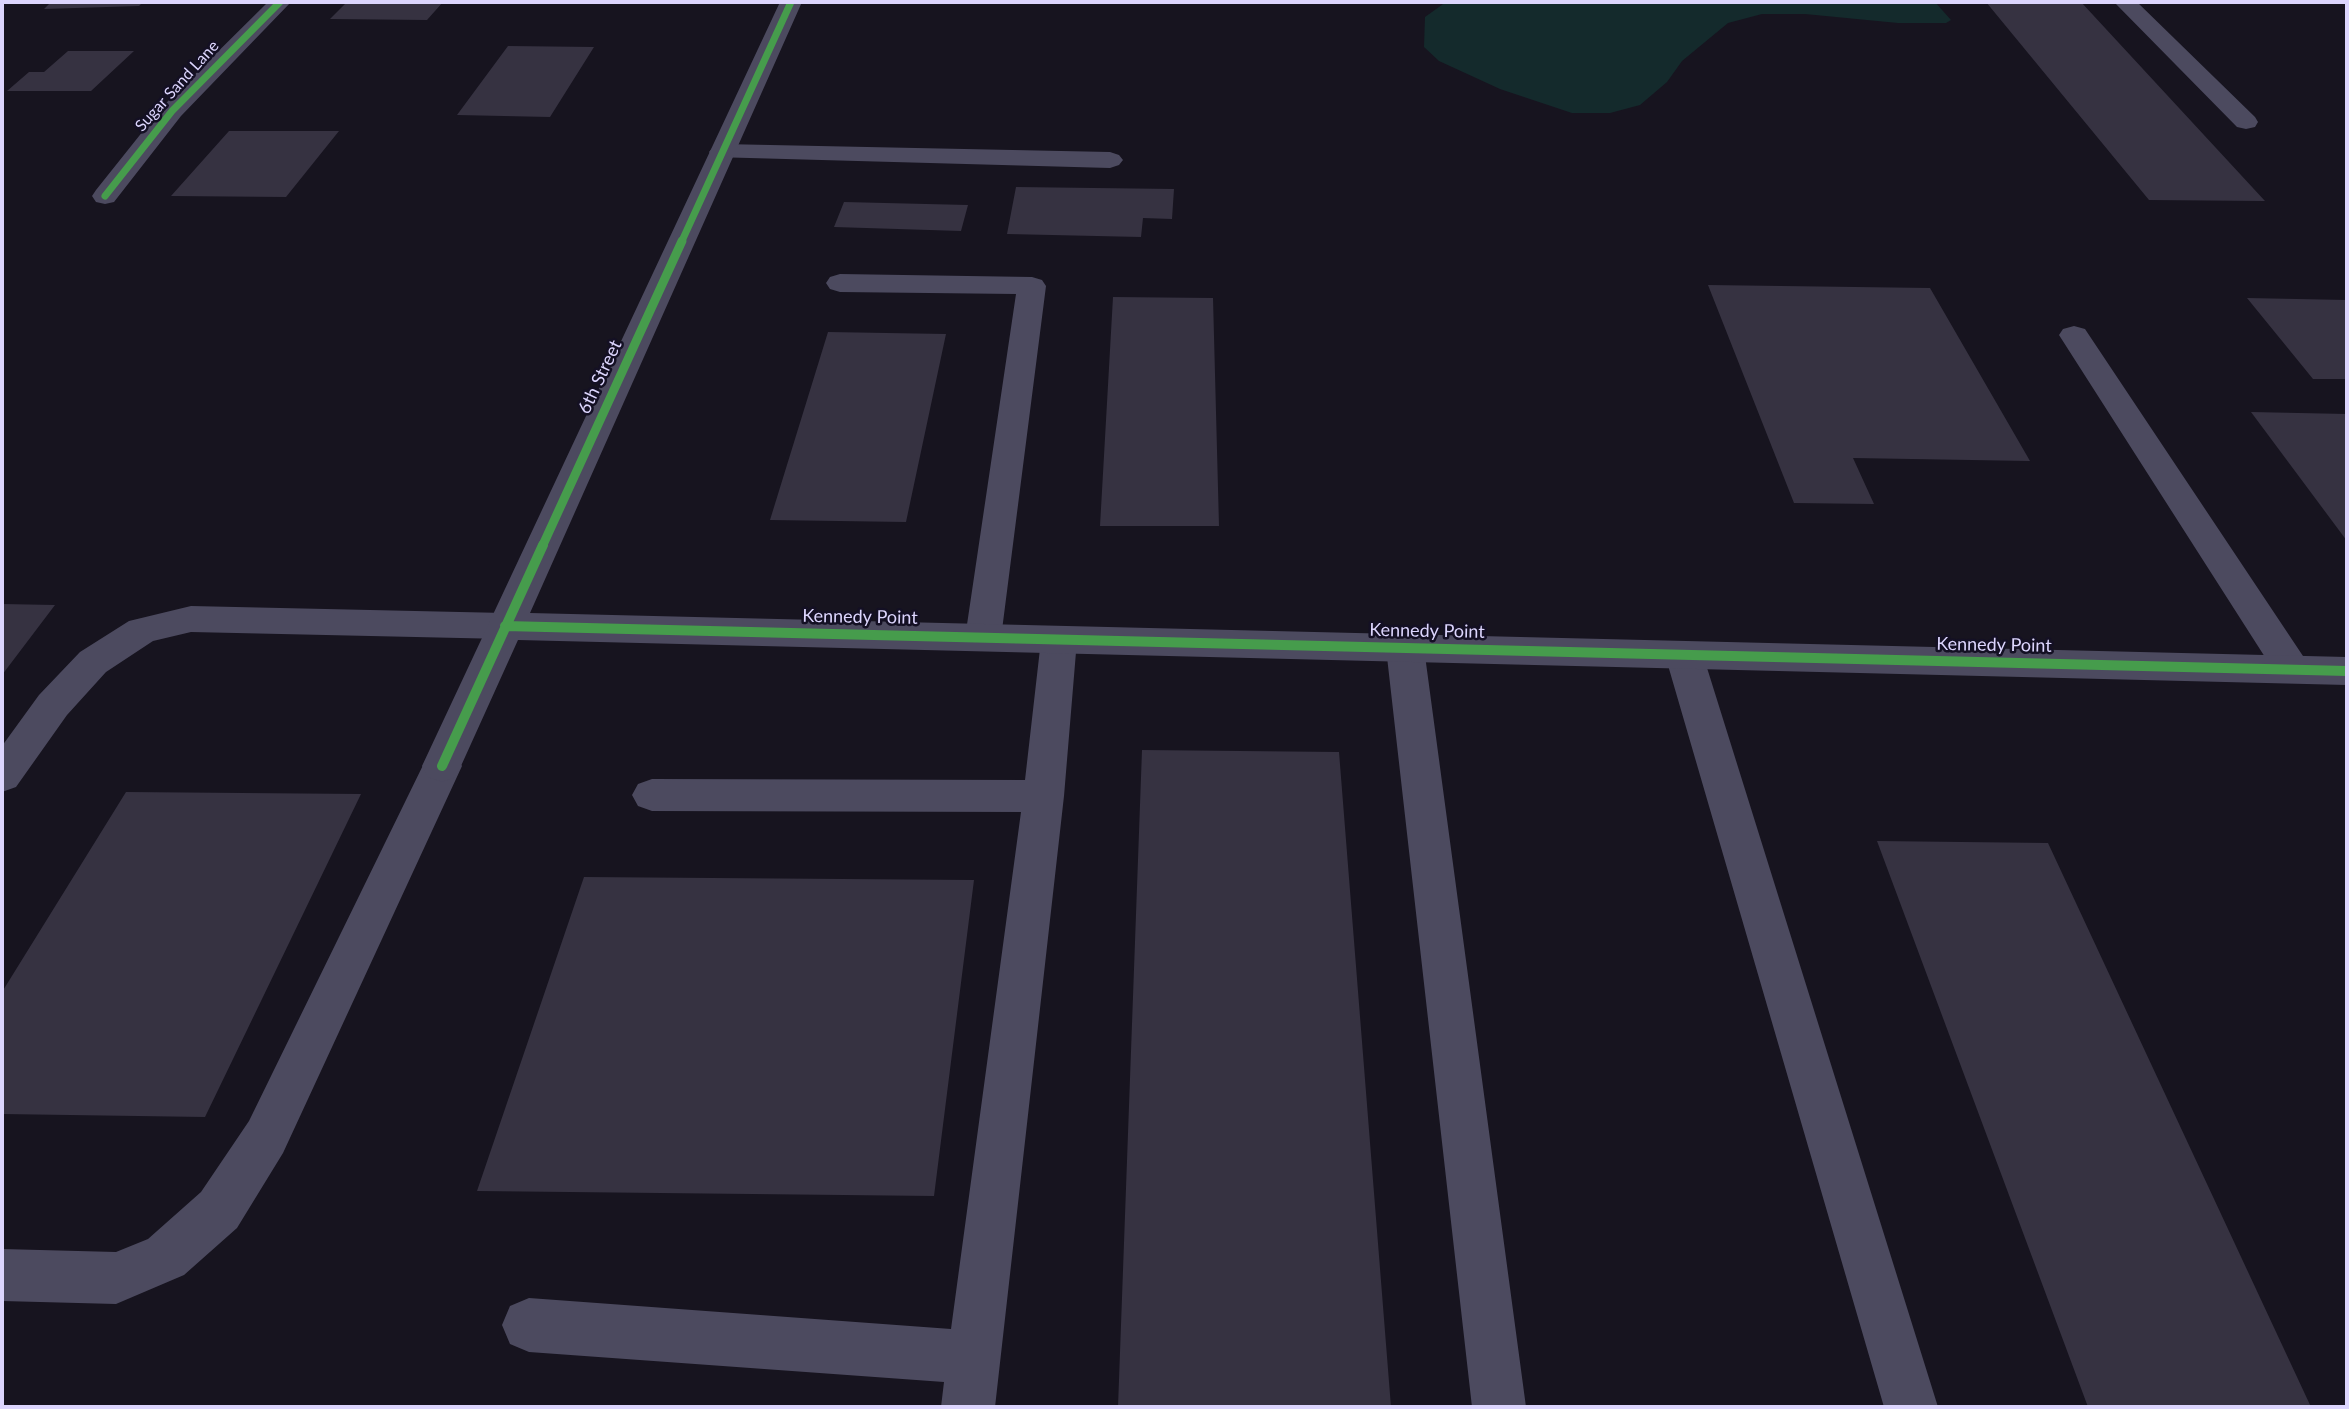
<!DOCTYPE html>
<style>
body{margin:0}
#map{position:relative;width:2349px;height:1409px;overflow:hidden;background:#17141f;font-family:Lato,sans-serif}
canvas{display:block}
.frame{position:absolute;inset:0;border:4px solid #dcd5fd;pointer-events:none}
</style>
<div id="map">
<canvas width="2349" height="1409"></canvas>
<div class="frame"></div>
</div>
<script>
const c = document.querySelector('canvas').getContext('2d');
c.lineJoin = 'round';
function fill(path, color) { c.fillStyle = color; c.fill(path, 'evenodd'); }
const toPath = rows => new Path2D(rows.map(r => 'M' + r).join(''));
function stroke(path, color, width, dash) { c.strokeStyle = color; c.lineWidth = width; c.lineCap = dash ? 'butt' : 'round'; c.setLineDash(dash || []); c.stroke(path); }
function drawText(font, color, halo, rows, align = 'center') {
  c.font = font + ' Lato,sans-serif'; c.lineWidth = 5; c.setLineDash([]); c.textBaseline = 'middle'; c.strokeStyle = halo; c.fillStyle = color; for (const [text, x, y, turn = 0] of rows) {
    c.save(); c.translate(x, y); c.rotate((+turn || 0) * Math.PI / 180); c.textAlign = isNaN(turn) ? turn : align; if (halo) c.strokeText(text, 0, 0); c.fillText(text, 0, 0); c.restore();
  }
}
fill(toPath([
 [1446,2,1935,2,1951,20,1946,23,1898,23,1805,14,1762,14,1728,23,1682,61,1667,82,1640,105,1610,113,1572,113,1500,89,1439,61,1424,47,1425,17]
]), '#142a2c');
fill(toPath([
 [51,2,143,2,139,6,44,9],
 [347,2,443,2,427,20,330,19],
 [1986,2,2081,2,2265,201,2149,200],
 [508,46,594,47,550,117,457,115],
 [68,51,134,51,91,91,7,91,29,72,44,72],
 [229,131,339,131,286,197,171,196],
 [1016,187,1174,189,1172,219,1143,218,1141,237,1007,234],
 [844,202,968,205,961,231,834,227],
 [1708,285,1930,288,2030,461,1853,458,1874,504,1794,503],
 [1113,297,1213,298,1219,526,1100,526],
 [2247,298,2347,300,2347,379,2313,379],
 [828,332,946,334,906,522,770,520],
 [2251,412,2347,414,2347,541],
 [2,604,55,605,2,675],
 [1142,750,1339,752,1391,1407,1118,1407],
 [126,792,361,794,205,1117,2,1114,2,992],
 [1877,841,2048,843,2311,1407,2088,1407],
 [584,877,974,880,934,1196,477,1191]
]), '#363241');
fill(toPath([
 [2114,2,2137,2,2255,117,2258,122,2255,127,2246,129,2237,127,2114,2],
 [722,144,1110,152,1119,155,1123,160,1119,165,1110,168,713,157,709,152,713,147,722,144],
 [840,274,1032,277,1042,280,1046,286,1001,638,996,647,983,651,970,647,965,638,1016,294,840,292,830,289,826,283,830,277,840,274],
 [2074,326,2085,329,2305,659,2311,669,2305,679,2292,683,2279,679,2059,335,2063,329,2074,326],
 [191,606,505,613,518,617,523,626,518,635,505,639,191,632,153,641,106,672,67,715,16,787,2,792,2,746,39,695,80,652,129,621,191,606],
 [1059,627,1072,631,1077,640,1064,796,995,1407,941,1407,944,1382,529,1352,510,1344,502,1325,510,1306,529,1298,951,1329,1021,812,652,811,638,806,632,795,638,784,652,779,1025,780,1041,640,1046,631,1059,627],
 [1405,634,1418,638,1424,648,1526,1407,1472,1407,1386,648,1392,638,1405,634],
 [1684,641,1697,645,1703,655,1938,1407,1884,1407,1665,655,1671,645,1684,641],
 [442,750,456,755,462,766,283,1153,237,1228,184,1275,116,1304,2,1301,2,1249,116,1252,148,1239,201,1192,249,1121,428,755,442,750]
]), '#4c4a5f');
fill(toPath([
 [268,2,291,2,181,116,114,202,105,204,96,202,92,196,96,190,163,106,268,2],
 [780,2,802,2,530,613,2347,657,2347,685,518,640,456,777,442,782,428,777,422,766,780,2]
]), '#4c4a5f');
stroke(toPath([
 [105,196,172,111,280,2],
 [681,243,791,2]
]), '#469c4c', 7);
stroke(toPath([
 [542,547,682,241]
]), '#469c4c', 9);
stroke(toPath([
 [505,626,2347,671],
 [442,766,543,545]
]), '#469c4c', 10);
drawText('16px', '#dcd5fd', '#141024', [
 ["Sugar Sand Lane",177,86,-48]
]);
drawText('18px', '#dcd5fd', '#141024', [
 ["6th Street",600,377,-65],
 ["Kennedy Point",860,617,1],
 ["Kennedy Point",1427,631,1],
 ["Kennedy Point",1994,645,1]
]);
</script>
